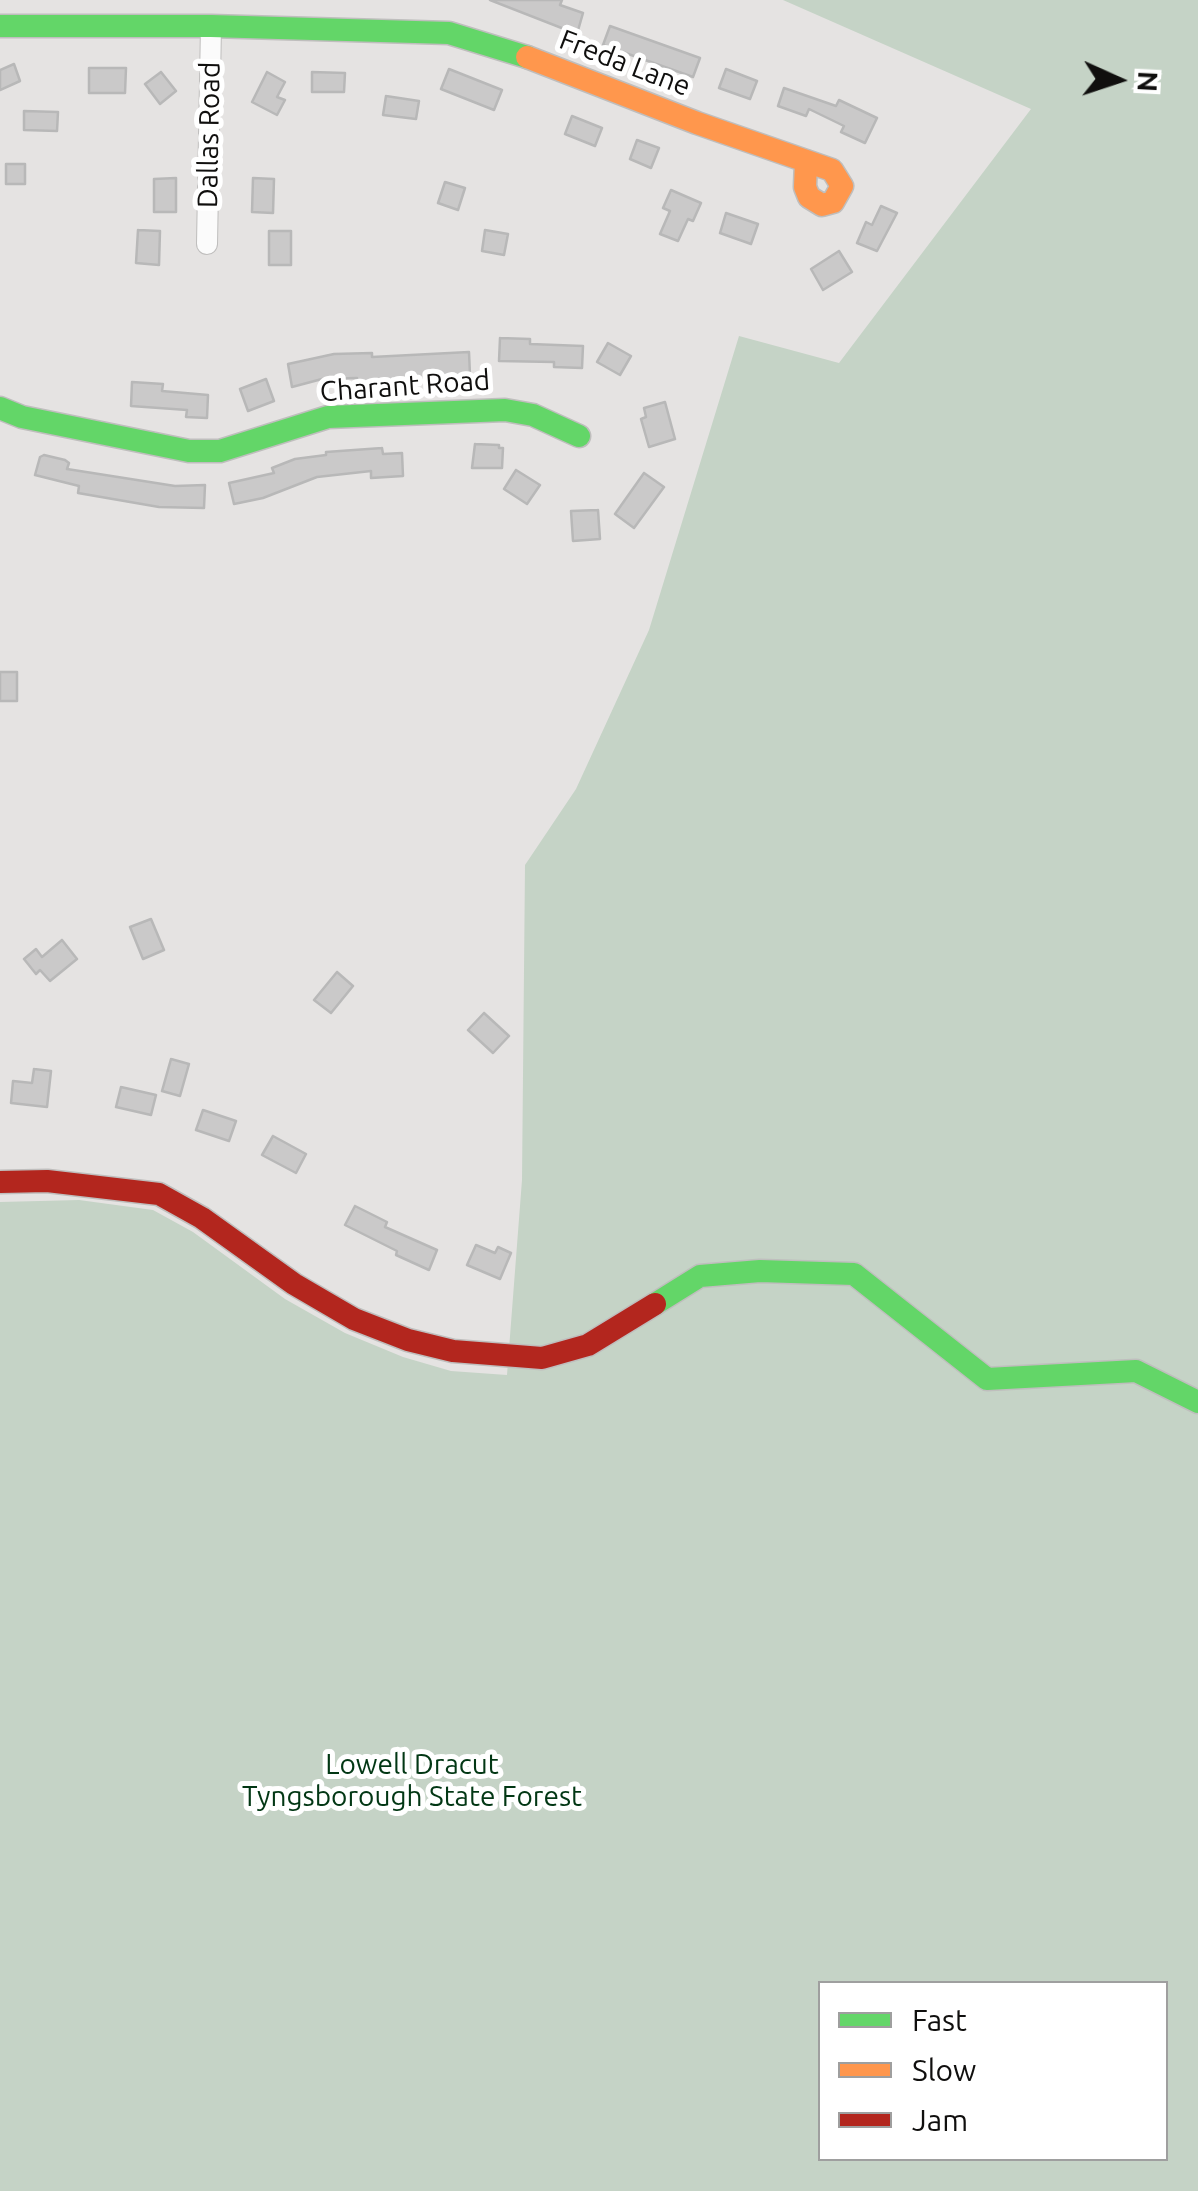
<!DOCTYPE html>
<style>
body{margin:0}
#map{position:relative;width:1198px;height:2191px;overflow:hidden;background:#e5e3e2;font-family:Ubuntu,sans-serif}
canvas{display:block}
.legend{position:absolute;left:818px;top:1981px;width:350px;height:180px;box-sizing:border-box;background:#fff;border:2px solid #9f9f9f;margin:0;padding:12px 18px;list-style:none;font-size:30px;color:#100f0e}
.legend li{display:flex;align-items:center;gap:20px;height:50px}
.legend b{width:50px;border:2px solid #9f9f9f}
.north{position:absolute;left:1068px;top:30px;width:100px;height:100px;-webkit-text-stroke:8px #fff;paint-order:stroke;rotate:93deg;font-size:28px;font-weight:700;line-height:40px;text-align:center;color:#100f0e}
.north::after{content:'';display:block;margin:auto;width:35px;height:45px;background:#100f0e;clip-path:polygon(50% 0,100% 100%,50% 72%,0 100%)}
</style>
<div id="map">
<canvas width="1198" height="2191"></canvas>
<ul class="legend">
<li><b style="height:12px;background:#63d668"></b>Fast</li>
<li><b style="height:12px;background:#ff974d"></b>Slow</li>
<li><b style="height:12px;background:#b3261e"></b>Jam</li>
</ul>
<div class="north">N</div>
</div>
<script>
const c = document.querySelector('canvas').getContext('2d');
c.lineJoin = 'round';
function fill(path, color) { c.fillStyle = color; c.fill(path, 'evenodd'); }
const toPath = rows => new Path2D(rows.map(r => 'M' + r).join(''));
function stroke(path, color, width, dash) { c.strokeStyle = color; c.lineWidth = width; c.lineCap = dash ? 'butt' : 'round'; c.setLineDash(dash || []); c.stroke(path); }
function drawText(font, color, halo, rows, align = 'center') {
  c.font = font + ' Ubuntu,sans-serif'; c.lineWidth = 10; c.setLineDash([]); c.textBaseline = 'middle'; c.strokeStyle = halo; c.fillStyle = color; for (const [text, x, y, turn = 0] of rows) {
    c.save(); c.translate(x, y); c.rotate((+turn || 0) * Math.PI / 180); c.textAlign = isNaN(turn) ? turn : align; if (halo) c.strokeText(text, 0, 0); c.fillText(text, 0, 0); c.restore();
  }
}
fill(toPath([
 [783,0,1198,0,1198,2191,0,2191,0,1202,79,1200,153,1210,193,1232,285,1299,345,1333,403,1357,451,1371,507,1375,522,1180,525,865,576,789,649,630,739,336,839,363,1031,109],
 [820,1984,1166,1984,1166,2158,820,2158]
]), '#c5d3c6');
const building = toPath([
 [490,0,562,0,560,5,583,13,577,34,490,0],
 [610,26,700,58,693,77,603,45,610,26],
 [14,64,20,81,0,90,0,70,14,64],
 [89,68,126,68,125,93,89,93,89,68],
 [449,69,502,90,494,110,441,89,449,69],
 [726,69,757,81,750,99,719,88,726,69],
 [161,72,176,91,160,104,145,84,161,72],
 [267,72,285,82,277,97,285,100,277,115,252,102,267,72],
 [312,72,345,73,344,92,312,92,312,72],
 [784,88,836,106,839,100,877,118,865,143,841,132,844,126,809,109,806,116,778,106,784,88],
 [386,96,419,101,416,119,383,115,386,96],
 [24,111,58,112,57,131,24,130,24,111],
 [572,116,602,128,595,146,565,134,572,116],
 [637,140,659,148,651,168,630,159,637,140],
 [6,164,25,164,25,184,6,184,6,164],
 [176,178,176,212,154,212,154,179,176,178],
 [253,178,274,179,273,213,252,212,253,178],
 [445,182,465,188,458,210,438,203,445,182],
 [671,190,701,203,693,221,688,219,678,241,660,234,670,211,663,208,671,190],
 [881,206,897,213,877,251,857,243,866,222,872,225,881,206],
 [726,213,758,224,751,244,720,233,726,213],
 [138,230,160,231,159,265,136,263,138,230],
 [485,230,508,234,504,255,482,251,485,230],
 [269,231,291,231,291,265,269,265,269,231],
 [839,251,852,272,823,290,811,269,839,251],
 [500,338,530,339,530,344,583,346,582,368,554,367,554,362,499,361,500,338],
 [608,343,631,356,620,375,597,362,608,343],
 [469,352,470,375,372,383,357,383,357,378,322,379,292,387,288,364,334,354,372,353,372,357,469,352],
 [266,379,274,401,248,411,240,389,266,379],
 [132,382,163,384,162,391,208,395,207,418,186,417,187,410,131,406,132,382],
 [665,402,675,439,649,447,641,419,646,417,644,408,665,402],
 [475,444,499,445,499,448,503,448,502,468,472,468,475,444],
 [382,448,383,454,402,453,403,476,371,478,371,471,317,477,263,498,234,504,229,483,274,473,272,468,295,459,326,455,326,452,382,448],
 [44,455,65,460,69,463,67,469,175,486,205,485,204,508,159,507,78,493,79,486,35,475,40,457,44,455],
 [516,470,540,485,527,504,504,489,516,470],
 [644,473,664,487,634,528,615,514,644,473],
 [598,510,600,539,573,541,571,511,598,510],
 [0,672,17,672,17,701,0,701,0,672],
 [151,919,164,950,143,959,130,927,151,919],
 [62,940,77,959,50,981,40,970,36,974,24,959,36,949,42,957,62,940],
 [337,972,353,986,331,1013,314,1000,337,972],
 [484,1013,509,1036,493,1053,468,1030,484,1013],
 [171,1059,189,1064,180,1096,162,1091,171,1059],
 [34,1069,51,1071,47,1107,11,1103,13,1081,32,1083,34,1069],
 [121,1087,156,1095,151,1115,116,1107,121,1087],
 [203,1110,236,1121,229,1141,196,1130,203,1110],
 [273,1136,306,1154,296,1173,262,1155,273,1136],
 [355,1206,387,1222,385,1227,437,1250,429,1270,396,1255,397,1251,345,1225,355,1206],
 [476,1245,495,1253,498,1247,511,1253,500,1279,467,1265,476,1245]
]);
fill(building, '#cac9c9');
stroke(building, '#b8b8b8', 2.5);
const street = toPath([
 [207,244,211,26]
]);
const fast = toPath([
 [0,26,211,26,449,33,527,57],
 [0,408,22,417,189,451,220,451,328,417,505,410,533,415,579,436],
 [655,1304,700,1276,760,1271,854,1274,987,1379,1136,1371,1198,1402]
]);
const slow = toPath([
 [527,57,697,123,832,170,842,186,833,202,822,205,809,197,805,187,806,161]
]);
const jam = toPath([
 [0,1182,47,1181,159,1194,202,1218,294,1284,354,1319,408,1340,453,1351,542,1358,588,1345,655,1304]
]);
stroke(street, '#bfbebd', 22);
stroke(fast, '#bfbebd', 25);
stroke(slow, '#bfbebd', 25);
stroke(jam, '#bfbebd', 25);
stroke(street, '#fbfbfb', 20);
stroke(fast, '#63d668', 22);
stroke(slow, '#ff974d', 22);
stroke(jam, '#b3261e', 22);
drawText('28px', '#100f0e', '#fff', [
 ["Freda Lane",625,63,21],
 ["Dallas Road",209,135,-89],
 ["Charant Road",405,386,-4]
]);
drawText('28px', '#023714', '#fff', [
 ["Lowell Dracut",412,1765],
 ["Tyngsborough State Forest",412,1797]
]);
</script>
